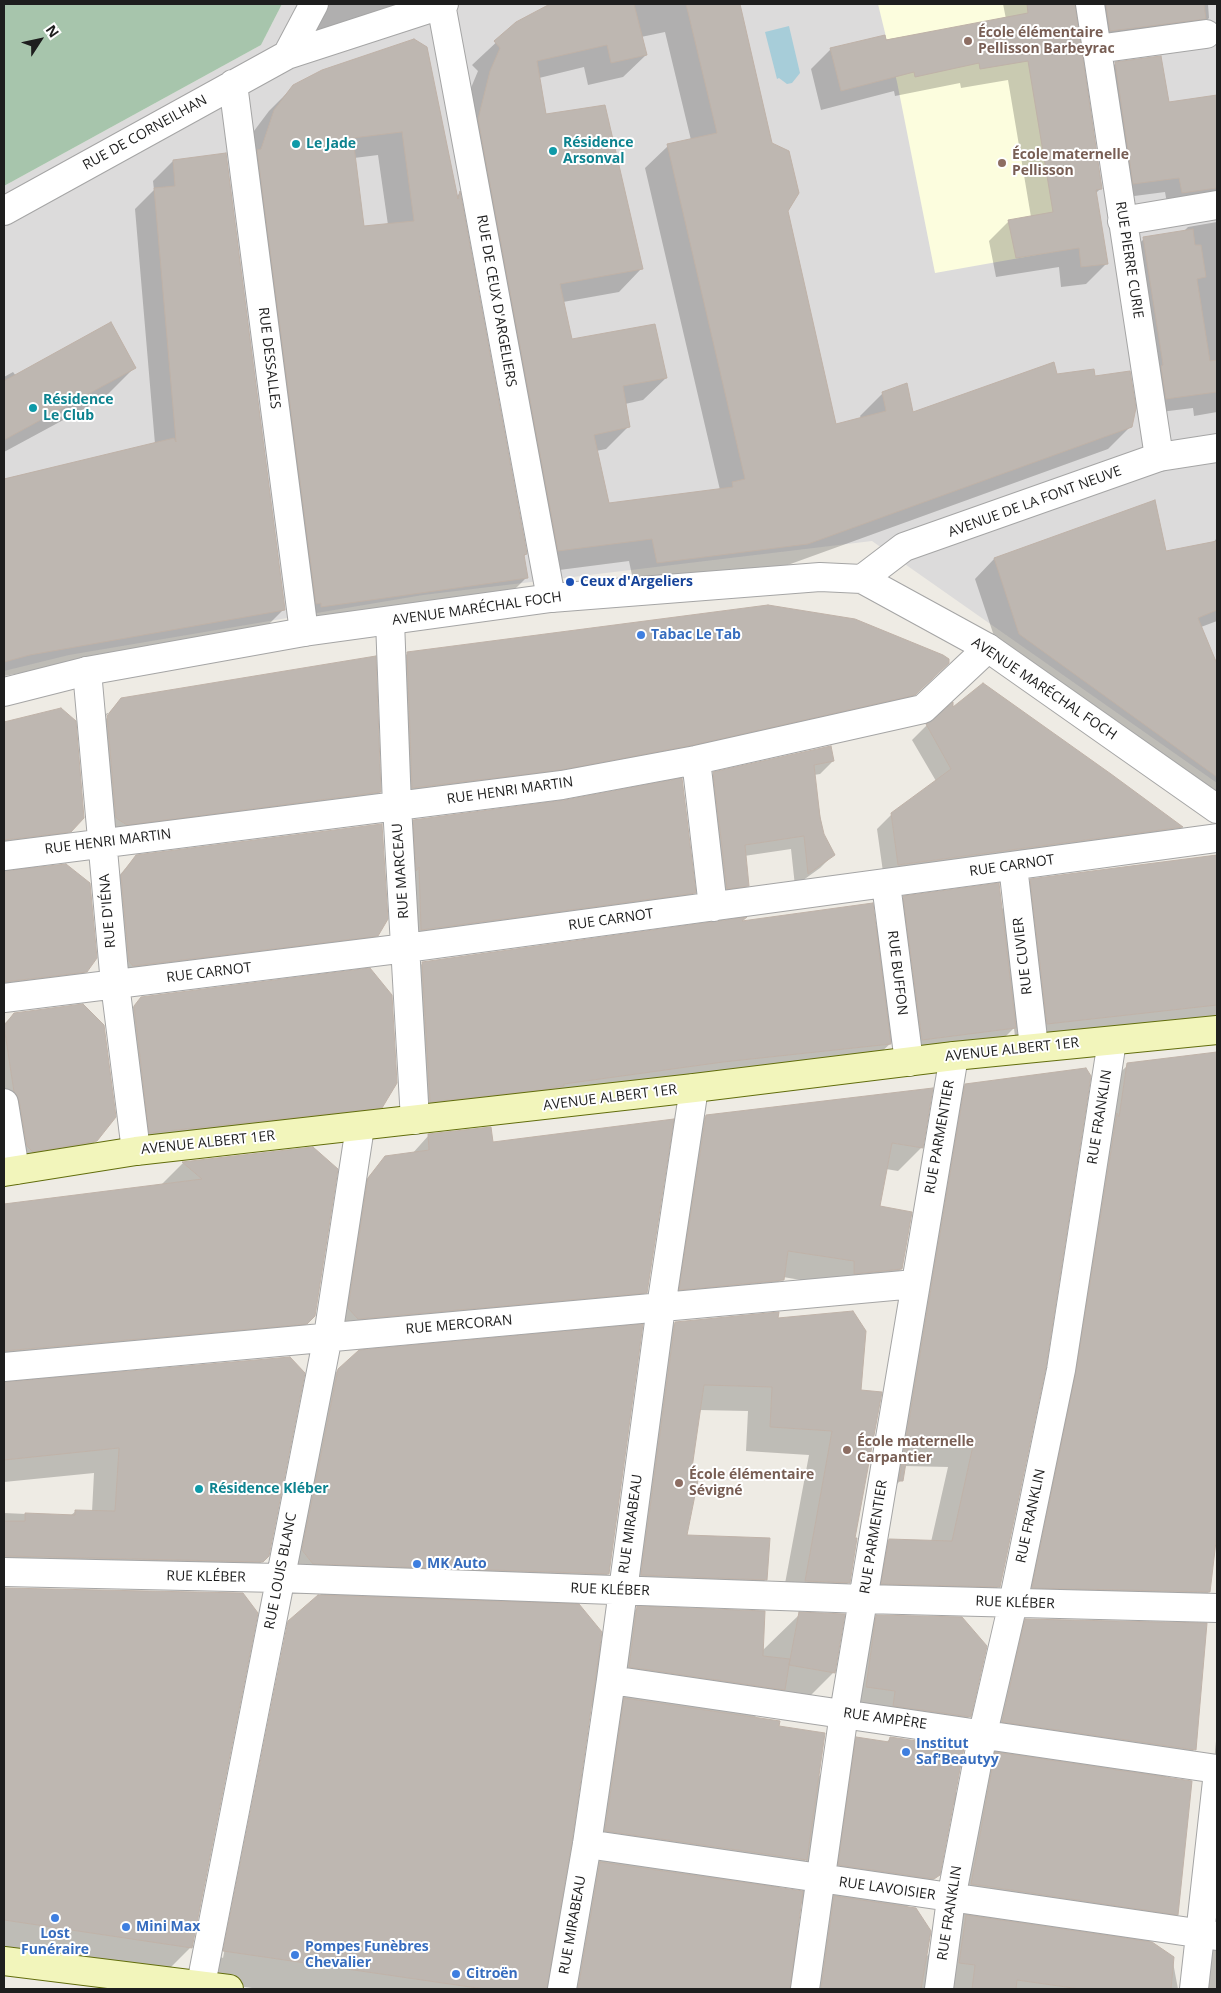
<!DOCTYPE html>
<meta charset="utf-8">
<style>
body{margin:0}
#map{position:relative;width:1221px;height:1993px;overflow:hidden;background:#eeebe4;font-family:"Open Sans",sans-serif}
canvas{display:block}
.frame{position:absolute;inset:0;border:5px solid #1e1e1e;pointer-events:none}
.north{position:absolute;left:15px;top:15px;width:50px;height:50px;-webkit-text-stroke:4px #fff;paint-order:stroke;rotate:55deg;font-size:14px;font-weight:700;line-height:20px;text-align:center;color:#1e1e1e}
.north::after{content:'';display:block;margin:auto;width:18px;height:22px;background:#1e1e1e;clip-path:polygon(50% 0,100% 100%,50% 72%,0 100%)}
</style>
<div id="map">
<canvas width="1221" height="1993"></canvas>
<div class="frame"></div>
<div class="north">N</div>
</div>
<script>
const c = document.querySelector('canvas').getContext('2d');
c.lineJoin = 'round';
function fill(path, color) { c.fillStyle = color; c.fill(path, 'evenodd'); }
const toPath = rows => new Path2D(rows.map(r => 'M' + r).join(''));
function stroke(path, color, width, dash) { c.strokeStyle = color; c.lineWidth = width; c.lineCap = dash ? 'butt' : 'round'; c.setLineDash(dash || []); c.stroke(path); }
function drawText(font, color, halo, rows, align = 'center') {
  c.font = font + ' "Open Sans",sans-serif'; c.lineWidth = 4; c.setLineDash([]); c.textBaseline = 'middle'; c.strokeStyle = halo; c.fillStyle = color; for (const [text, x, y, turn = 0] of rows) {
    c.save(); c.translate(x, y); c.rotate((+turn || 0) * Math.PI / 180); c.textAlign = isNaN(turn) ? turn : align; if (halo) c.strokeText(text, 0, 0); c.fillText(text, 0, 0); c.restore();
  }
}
fill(toPath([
 [282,4,1217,4,1217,783,872,541,423,595,69,655,4,671,4,186,261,45]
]), '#dcdbdb');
fill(toPath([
 [878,4,1066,4,1104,243,935,273,897,82]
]), '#fcfdde');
fill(toPath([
 [4,4,282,4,261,45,4,186]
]), '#a7c5ac');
fill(toPath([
 [789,26,800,73,792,83,787,84,779,78,777,79,765,32]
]), '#a7cdd9');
fill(toPath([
 [329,4,405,4,312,32],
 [555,4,738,4,835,425,861,418,860,416,883,393,912,413,1056,375,1094,378,1131,426,1108,449,785,566,634,585,629,561,536,573,468,95,478,71,472,65,517,23],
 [665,32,691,140,668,146,645,168,720,490,608,504,596,451,606,449,629,426,625,404,643,400,666,378,571,340,563,302,619,292,641,269,545,116,539,78,584,67,588,85,623,77,646,55,641,37],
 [1003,4,1208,4,1209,18,1189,38,1090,51,1082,14,1074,8,1101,188,1095,194,1106,264,1086,284,1061,287,1059,267,996,277,989,241,1009,221,1031,217,1008,80,961,88,960,83,895,96,894,91,821,110,811,69,831,49,1006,19],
 [414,40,456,197,459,194,526,554,523,557,527,577,503,601,298,630,251,135,269,111,294,86],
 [378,155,388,225,363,228,354,158],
 [1115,64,1168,103,1217,96,1217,215,1168,209,1165,192,1119,198,1101,78],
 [173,161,284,609,264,629,4,676,4,479,155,444,135,209,154,190,153,181],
 [1217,222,1217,412,1194,416,1193,408,1152,413,1129,253,1144,239,1183,232,1188,227],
 [134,368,104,398,4,452,4,377,13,372,16,376],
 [1217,538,1217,621,1201,627,1217,667,1217,810,1000,654,975,579,994,559,1165,552,1212,544],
 [407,654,932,678,899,710,397,803,392,669],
 [374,658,380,792,363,809,109,841,99,835,90,734,121,699],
 [107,713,110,713,104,722,102,720],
 [952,709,1182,827,1168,841,884,879,877,829,892,814,936,781,912,740,927,725],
 [61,710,83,817,44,857,4,863,4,724],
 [833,761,820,774,814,775,823,834,833,855,820,868,795,886,791,849,744,856,748,885,734,898,714,901,700,787,714,773],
 [414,821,694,892,681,906,408,943,401,834],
 [1217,855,1217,1030,1017,1054,1014,1028,987,1055,895,1067,892,1042,876,1057,417,1115,409,976,423,963,740,923,875,927,904,898,1001,910,1031,880],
 [136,856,377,935,360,952,116,982,105,892],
 [4,872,86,971,60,997,4,1004],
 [142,998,381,1107,366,1122,136,1148,127,1013],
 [14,1014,96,1141,70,1166,4,1174,4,1024],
 [1217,1053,1217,1521,1209,1592,1183,1618,1006,1614,1101,1091,1128,1065],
 [966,1085,999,1586,972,1613,855,1610,862,1568,889,1540,931,1542,948,1467,904,1466,901,1480,874,1507,939,1112],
 [706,1116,922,1147,898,1171,886,1169,878,1207,901,1269,878,1293,783,1277,759,1303,657,1313,683,1140],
 [429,1135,492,1142,646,1292,629,1309,341,1335,352,1196,386,1157,412,1154],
 [313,1148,314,1316,288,1342,4,1374,4,1205,160,1186,183,1163],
 [777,1319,859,1391,853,1539,849,1582,824,1607,781,1605,809,1455,746,1451,748,1411,699,1410,690,1469,686,1536,766,1579,742,1604,617,1599,651,1347,675,1323],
 [290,1358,268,1556,236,1587,4,1582,4,1513,70,1516,76,1511,92,1512,94,1473,4,1482,4,1384],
 [338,1370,608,1574,577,1605,598,1647,637,1608,762,1651,800,1614,834,1672,795,1711,767,1706,754,1718,777,1727,818,1777,857,1739,886,1743,890,1738,954,1795,986,1763,964,1760,987,1659,1026,1620,1194,1750,1165,1778,1177,1914,1148,1943,1172,1957,1178,1989,259,1989,195,1980,260,1651,321,1594,283,1593,308,1400],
 [289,1622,223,1958,221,1957,286,1625],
 [590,1705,615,1709,597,1866,560,1904],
 [952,1805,954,1805,933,1923,957,1926,927,1956,930,1931,906,1908,938,1875],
 [806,1860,802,1892,777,1889],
 [800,1903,824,1907,795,1936],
 [4,1589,242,1594,191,1947,165,1973,4,1948],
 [877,1616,970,1716,944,1742,841,1712,851,1642],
 [1217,1730,1217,1852,1206,1850],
 [1217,1895,1217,1989,1191,1989]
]), '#0003');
const building = toPath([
 [550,4,634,4,647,55,611,63,607,45,537,61,546,114,605,105,643,269,560,284,572,339,655,324,667,378,623,386,630,427,594,435,609,503,733,487,732,482,745,479,667,144,717,133,686,4,740,4,772,143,789,151,799,193,788,211,836,424,886,411,882,392,907,383,913,412,1054,362,1057,374,1094,369,1095,376,1130,371,1136,408,1132,427,808,544,657,563,652,539,558,551,478,119,490,71,500,48,494,41,516,22,550,4],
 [1027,4,1075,4,1102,189,1096,190,1108,264,1081,267,1079,248,1016,258,1008,220,1053,212,1028,61,980,69,979,63,915,77,914,72,841,91,830,48,885,35,886,40,1028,13,1027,4],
 [1106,4,1204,4,1206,19,1110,31,1106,4],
 [414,39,427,47,458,199,460,191,527,554,524,555,528,578,321,607,321,603,316,604,257,150,261,149,274,110,293,85,322,70,414,39],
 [402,132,414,221,364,226,353,138,402,132],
 [1161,56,1169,102,1217,95,1217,188,1182,193,1179,178,1133,184,1115,62,1161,56],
 [226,153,285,610,30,655,4,662,4,479,174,438,176,442,154,188,175,186,173,160,226,153],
 [1193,229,1195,245,1201,245,1206,277,1197,279,1210,361,1217,360,1217,392,1166,399,1161,366,1163,365,1162,358,1143,237,1193,229],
 [111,322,136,368,4,440,4,381,111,322],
 [1155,500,1166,551,1217,541,1217,610,1198,618,1217,664,1217,777,1019,634,994,558,1155,500],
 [768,605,855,619,943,655,949,659,949,663,915,695,693,745,560,770,412,788,407,652,768,605],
 [376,656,381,792,127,825,116,818,107,716,121,698,376,656],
 [983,683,1111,774,1183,827,898,865,891,813,951,769,926,724,953,702,953,707,983,683],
 [61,708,76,721,84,818,71,832,4,840,4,722,61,708],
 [831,746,834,761,814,765,820,817,824,834,835,855,808,874,804,836,745,845,749,886,727,889,713,772,831,746],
 [682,778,696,893,421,930,419,867,416,871,413,820,565,800,682,778],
 [382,824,388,919,378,936,133,966,129,961,121,875,136,855,382,824],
 [1217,855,1217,1005,1047,1024,1030,879,1217,855],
 [66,864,90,883,97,958,87,972,4,982,4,871,66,864],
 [999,883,1016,1028,922,1040,903,896,999,883],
 [873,903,891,1044,723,1062,564,1084,564,1086,541,1090,430,1102,422,962,747,917,742,921,873,903],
 [370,968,392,995,397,1083,382,1108,149,1133,134,1006,141,997,370,968],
 [83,1004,104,1025,116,1117,97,1141,33,1152,27,1146,19,1100,14,1092,4,1026,14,1013,83,1004],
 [1217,1052,1217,1533,1210,1592,1032,1588,1076,1372,1117,1113,1119,1117,1127,1063,1217,1052],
 [1086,1068,1091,1076,1046,1367,1000,1587,881,1584,889,1539,952,1541,974,1441,910,1438,903,1481,899,1481,965,1084,1086,1068],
 [933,1088,923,1148,892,1143,880,1206,912,1212,902,1269,854,1274,854,1261,788,1251,784,1280,679,1290,706,1115,933,1088],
 [674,1119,647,1293,358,1319,348,1308,368,1178,385,1156,429,1150,428,1134,491,1127,493,1142,674,1119],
 [313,1147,338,1169,315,1316,307,1324,4,1351,4,1204,202,1179,182,1162,313,1147],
 [853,1311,866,1331,861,1390,882,1392,855,1538,857,1538,850,1583,805,1581,832,1431,770,1427,772,1387,704,1385,692,1468,700,1470,687,1535,770,1538,767,1580,641,1575,675,1322,779,1312,778,1318,853,1311],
 [643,1324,609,1574,313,1564,302,1550,338,1369,359,1350,643,1324],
 [290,1357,305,1373,269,1556,263,1562,4,1556,4,1521,25,1521,25,1513,75,1515,75,1510,115,1511,119,1448,4,1460,4,1382,290,1357],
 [4,1588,243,1593,258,1613,192,1948,4,1920,4,1588],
 [318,1595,579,1604,602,1632,572,1842,547,1989,484,1989,223,1951,288,1621,318,1595],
 [637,1606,765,1611,763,1656,790,1659,785,1690,629,1667,637,1606],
 [799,1612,845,1614,835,1673,789,1665,799,1612],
 [876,1615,962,1617,987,1646,971,1717,893,1706,895,1691,866,1687,876,1615],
 [1025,1619,1207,1623,1196,1750,1002,1722,1025,1619],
 [624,1698,780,1721,779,1726,825,1733,807,1860,605,1831,624,1698],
 [856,1737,889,1742,890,1737,964,1748,940,1875,934,1879,838,1865,856,1737],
 [995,1752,1192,1781,1178,1915,971,1884,995,1752],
 [600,1862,803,1891,790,1989,578,1989,600,1862],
 [834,1896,916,1908,931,1931,921,1989,821,1989,834,1896],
 [966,1915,1152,1942,1174,1957,1171,1989,1080,1989,1017,1980,1016,1989,972,1989,975,1965,959,1963,966,1915]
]);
fill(building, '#beb7b1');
stroke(building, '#bfb2a8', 1);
const minor = toPath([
 [441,4,551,598],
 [1090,4,1159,457],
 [1097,49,1206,34],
 [287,55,314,4],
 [233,84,304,632],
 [4,211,287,55,444,4],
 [1122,221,1217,205],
 [390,621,397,806,415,1120],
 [87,671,115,984,136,1151],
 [696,760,713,907],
 [4,856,562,785,696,760,923,709,988,648],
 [1013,866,1034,1047],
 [886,884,909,1062],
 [4,998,406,948,1217,838],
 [4,1103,15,1170],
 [4,1367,915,1284],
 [4,1572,279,1578,864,1599,1217,1608],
 [611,1680,1217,1769],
 [587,1844,1217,1936],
 [198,1989,201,1984,328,1336,360,1127],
 [562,1989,587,1844,611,1680,661,1307,694,1088],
 [805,1989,844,1713,954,1056],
 [939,1989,951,1899,983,1733,1013,1603,1061,1370,1112,1041],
 [1194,1989,1217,1781]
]);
const tertiary = toPath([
 [862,579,904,547,1159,457,1217,448],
 [4,692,87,671,304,632,551,598,820,577,862,579,988,648,1217,809]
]);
const secondary = toPath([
 [4,1172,136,1151,694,1088,954,1056,1217,1030],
 [4,1961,229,1989]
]);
stroke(minor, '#a5a5a5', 30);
stroke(tertiary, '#a5a5a5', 30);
stroke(secondary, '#626d0c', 30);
stroke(minor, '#fff', 28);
stroke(tertiary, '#fff', 28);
stroke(secondary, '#f2f5bb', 28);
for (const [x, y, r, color] of [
 [968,41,5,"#8d6e63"],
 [296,144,5,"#0f9aa8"],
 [553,151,5,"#0f9aa8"],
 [1002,163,5,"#8d6e63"],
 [33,408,5,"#0f9aa8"],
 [570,582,5,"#1a4fb4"],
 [641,635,5,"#3f7fe0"],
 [847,1450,5,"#8d6e63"],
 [679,1483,5,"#8d6e63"],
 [199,1489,5,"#0f9aa8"],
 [417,1564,5,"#3f7fe0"],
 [906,1752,5,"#3f7fe0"],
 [55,1918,5,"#3f7fe0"],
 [126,1927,5,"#3f7fe0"],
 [295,1955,5,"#3f7fe0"],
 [456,1974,5,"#3f7fe0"]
]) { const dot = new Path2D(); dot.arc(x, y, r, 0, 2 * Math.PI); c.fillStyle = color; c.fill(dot); stroke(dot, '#fff', 2); }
drawText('bold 14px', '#785e54', '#fff', [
 ["École élémentaire",978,33],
 ["Pellisson Barbeyrac",978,49],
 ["École maternelle",1012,155],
 ["Pellisson",1012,171],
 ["École maternelle",857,1442],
 ["Carpantier",857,1458],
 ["École élémentaire",689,1475],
 ["Sévigné",689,1491]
], 'left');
drawText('14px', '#1e1e1e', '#fff', [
 ["RUE DE CORNEILHAN",145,133,-29],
 ["RUE PIERRE CURIE",1129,260,81],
 ["RUE DE CEUX D'ARGELIERS",496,301,80],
 ["RUE DESSALLES",269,358,83],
 ["AVENUE DE LA FONT NEUVE",1035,502,-20],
 ["AVENUE MARÉCHAL FOCH",477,609,-8],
 ["AVENUE MARÉCHAL FOCH",1044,689,34],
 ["RUE HENRI MARTIN",510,791,-8],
 ["RUE HENRI MARTIN",108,842,-7],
 ["RUE CARNOT",1012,866,-8],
 ["RUE MARCEAU",401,871,-94],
 ["RUE D'IÉNA",108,911,-95],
 ["RUE CARNOT",611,920,-8],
 ["RUE CUVIER",1023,956,-97],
 ["RUE CARNOT",209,973,-7],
 ["RUE BUFFON",897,973,83],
 ["AVENUE ALBERT 1ER",1012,1050,-6],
 ["AVENUE ALBERT 1ER",610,1098,-7],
 ["RUE FRANKLIN",1100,1117,-81],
 ["RUE PARMENTIER",940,1137,-80],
 ["AVENUE ALBERT 1ER",208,1143,-6],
 ["RUE MERCORAN",459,1325,-5],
 ["RUE FRANKLIN",1031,1516,-78],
 ["RUE MIRABEAU",631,1524,-82],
 ["RUE PARMENTIER",874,1537,-81],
 ["RUE LOUIS BLANC",281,1571,-79],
 ["RUE KLÉBER",206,1577,1],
 ["RUE KLÉBER",610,1590,2],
 ["RUE KLÉBER",1015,1603,2],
 ["RUE AMPÈRE",885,1719,8],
 ["RUE LAVOISIER",887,1889,8],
 ["RUE FRANKLIN",950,1913,-81],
 ["RUE MIRABEAU",573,1925,-80]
]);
drawText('bold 14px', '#0d838f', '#fff', [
 ["Résidence",563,143],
 ["Arsonval",563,159],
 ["Le Jade",306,144],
 ["Résidence",43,400],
 ["Le Club",43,416],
 ["Résidence Kléber",209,1489]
], 'left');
drawText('bold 14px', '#164399', '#fff', [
 ["Ceux d'Argeliers",580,582]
], 'left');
drawText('bold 14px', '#366cbe', '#fff', [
 ["Tabac Le Tab",651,635],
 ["MK Auto",427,1564],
 ["Institut",916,1744],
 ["Saf'Beautyy",916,1760],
 ["Mini Max",136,1927],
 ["Lost",55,1934,"center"],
 ["Funéraire",55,1950,"center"],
 ["Pompes Funèbres",305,1947],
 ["Chevalier",305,1963],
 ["Citroën",466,1974]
], 'left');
</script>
